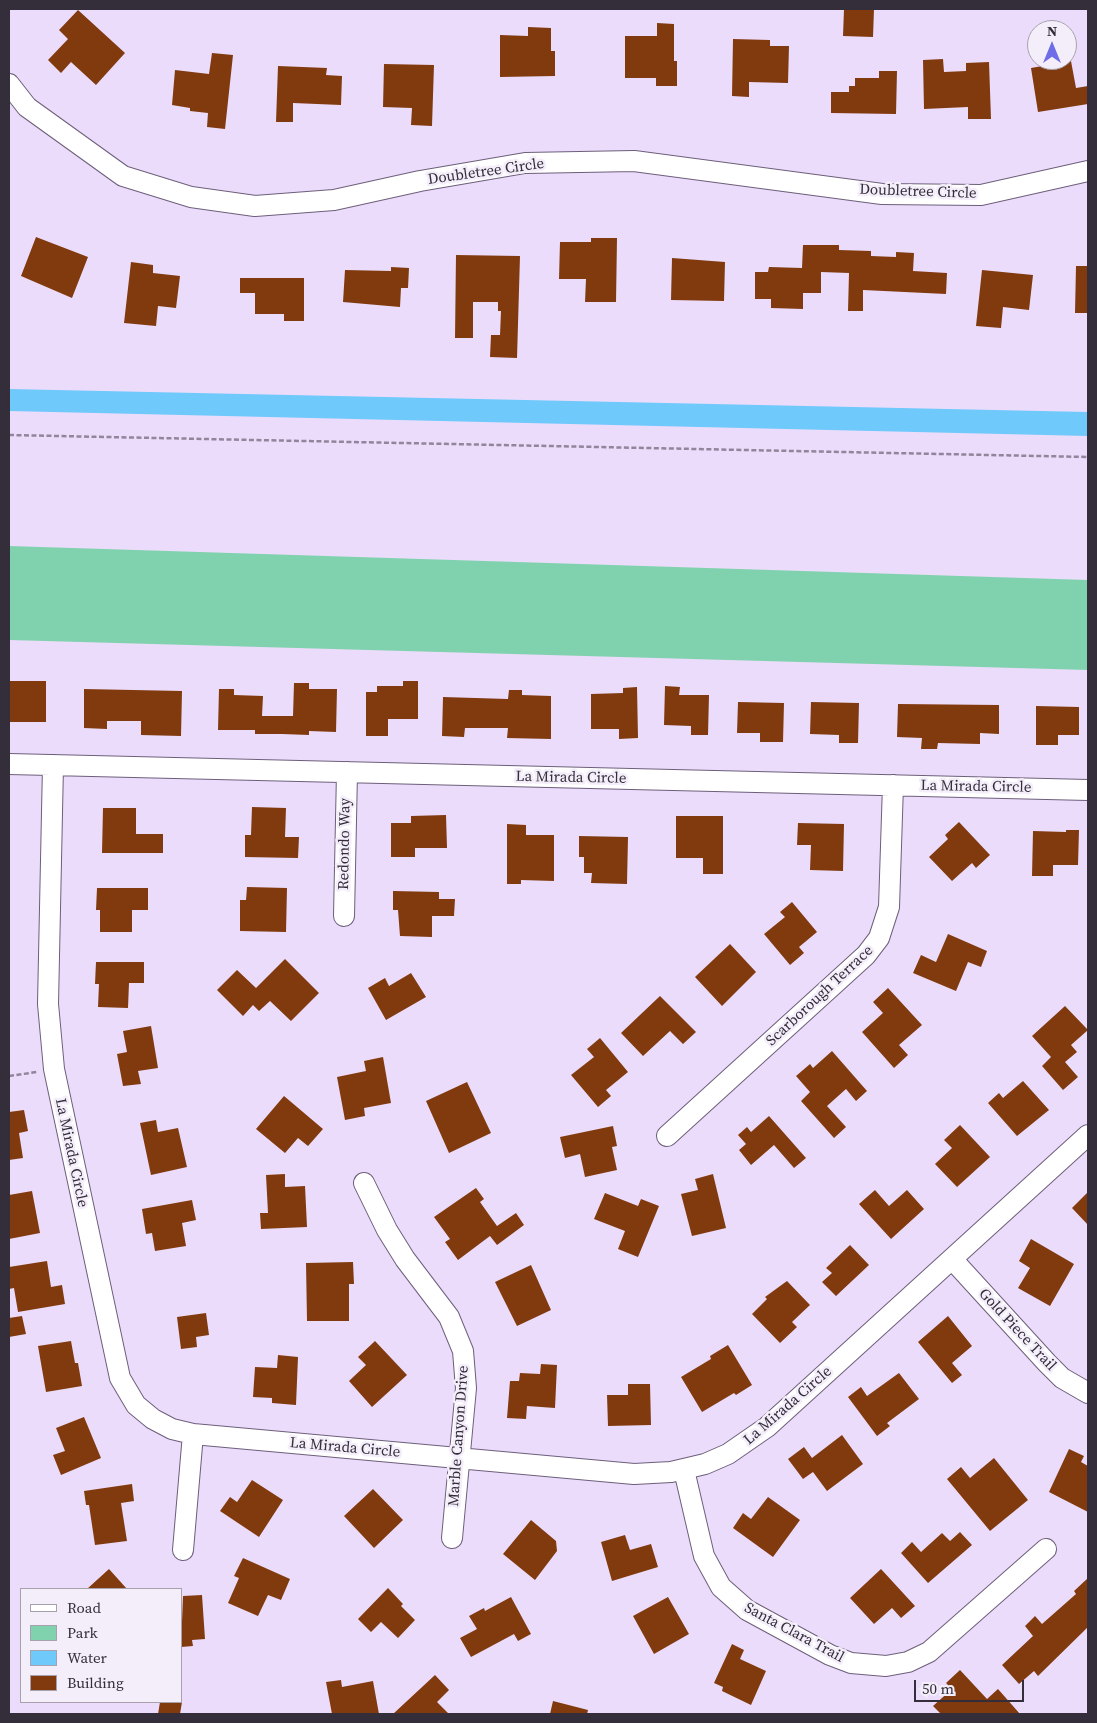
<!DOCTYPE html>
<style>
body{margin:0}
#map{position:relative;width:1097px;height:1723px;overflow:hidden;background:#ecdcfb;font-family:"Source Serif 4",serif}
canvas{display:block}
.frame{position:absolute;inset:0;border:10px solid #342e3a;pointer-events:none}
.legend{position:absolute;left:20px;top:1588px;width:162px;height:115px;box-sizing:border-box;background:#f4eefa;border:1px solid #a7a1ad;margin:0;padding:6px 9px;list-style:none;font-size:15px;color:#342e3a}
.legend li{display:flex;align-items:center;gap:10px;height:25px}
.legend b{width:25px;border:1px solid #a7a1ad}
.north{position:absolute;left:1027px;top:20px;width:50px;height:50px;box-sizing:border-box;background:#f4eefa;border:1px solid #a7a1ad;border-radius:50%;rotate:0deg;font-size:14px;font-weight:700;line-height:20px;text-align:center;color:#342e3a}
.north::after{content:'';display:block;margin:auto;width:18px;height:22px;background:#6e6ce6;clip-path:polygon(50% 0,100% 100%,50% 72%,0 100%)}
.scale{position:absolute;left:914px;top:1680px;width:110px;height:22px;box-sizing:border-box;border:2px solid #342e3a;border-top:0;padding-left:6px;font-size:15px;line-height:18px;white-space:nowrap;color:#342e3a;-webkit-text-stroke:4px #f4eefa;paint-order:stroke}
</style>
<div id="map">
<canvas width="1097" height="1723"></canvas>
<div class="frame"></div>
<ul class="legend">
<li><b style="height:6px;background:#fff"></b>Road</li>
<li><b style="height:14px;background:#80d2ae"></b>Park</li>
<li><b style="height:14px;background:#6fc9fb"></b>Water</li>
<li><b style="height:14px;background:#813a0d"></b>Building</li>
</ul>
<div class="north">N</div>
<div class="scale">50 m</div>
</div>
<script>
const c = document.querySelector('canvas').getContext('2d');
c.lineJoin = 'round';
function fill(path, color) { c.fillStyle = color; c.fill(path, 'evenodd'); }
const toPath = rows => new Path2D(rows.map(r => 'M' + r).join(''));
function stroke(path, color, width, dash) { c.strokeStyle = color; c.lineWidth = width; c.lineCap = dash ? 'butt' : 'round'; c.setLineDash(dash || []); c.stroke(path); }
function drawText(font, color, halo, rows, align = 'center') {
  c.font = font + ' "Source Serif 4",serif'; c.lineWidth = 5; c.setLineDash([]); c.textBaseline = 'middle'; c.strokeStyle = halo; c.fillStyle = color; for (const [text, x, y, turn = 0] of rows) {
    c.save(); c.translate(x, y); c.rotate((+turn || 0) * Math.PI / 180); c.textAlign = isNaN(turn) ? turn : align; if (halo) c.strokeText(text, 0, 0); c.fillText(text, 0, 0); c.restore();
  }
}
fill(toPath([
 [9,546,1088,580,1088,670,9,640]
]), '#80d2ae');
fill(toPath([
 [9,389,1088,412,1088,436,9,411]
]), '#6fc9fb');
fill(toPath([
 [844,9,874,9,873,37,843,36],
 [78,10,125,53,96,85,71,62,61,73,48,60,68,39,59,30],
 [657,23,674,24,674,61,677,61,677,86,656,86,656,78,625,78,625,36,657,36],
 [528,27,551,28,551,51,555,51,555,76,500,77,500,35,528,36],
 [733,39,770,40,770,46,789,46,788,83,749,82,749,97,732,96],
 [212,53,233,55,225,129,207,127,208,113,190,111,190,108,172,105,175,70,209,74],
 [943,59,944,72,966,71,966,63,989,62,991,119,968,119,968,107,924,109,923,60],
 [1071,61,1076,88,1088,86,1088,104,1038,112,1031,68],
 [384,64,434,65,432,126,411,125,412,108,383,107],
 [278,66,327,68,326,75,342,76,341,105,293,103,293,122,276,122],
 [879,71,897,71,896,114,831,113,831,92,849,92,849,86,855,86,855,78,879,78],
 [36,237,88,257,72,298,21,276],
 [591,238,617,238,616,302,585,302,586,279,559,279,560,242,591,242],
 [803,245,839,245,839,250,871,251,871,256,896,257,896,252,914,253,913,271,947,273,946,294,863,290,863,311,848,311,849,273,821,272,821,293,803,293,803,309,771,308,771,299,755,299,755,272,768,272,769,267,802,268],
 [456,255,520,256,517,358,490,357,491,335,500,335,501,311,498,311,498,302,473,302,473,338,455,338],
 [672,258,725,262,724,301,671,300],
 [131,262,153,265,153,273,180,276,176,308,158,306,156,326,124,323],
 [1076,266,1088,266,1088,313,1075,313],
 [391,267,409,268,408,288,401,288,400,307,343,302,345,270,391,271],
 [982,270,1033,275,1029,310,1003,307,1001,328,976,326],
 [240,278,304,278,304,321,284,321,284,314,255,314,255,293,240,293],
 [9,681,46,681,46,722,9,722],
 [403,681,418,681,418,719,388,719,388,736,366,736,366,692,377,692,377,686,403,686],
 [294,683,309,683,309,689,337,689,336,732,309,731,309,735,282,734,255,734,255,730,218,730,219,689,234,689,234,695,263,696,262,716,293,716],
 [665,686,680,687,679,695,709,695,708,735,691,735,691,726,664,725],
 [637,687,638,738,619,739,619,729,591,729,591,694,623,693,623,688],
 [84,689,182,691,181,736,141,735,141,721,107,721,107,729,84,728],
 [509,690,522,690,522,695,551,696,551,739,507,738,508,728,465,728,464,737,442,736,443,697,508,699],
 [738,702,784,703,783,742,760,742,760,733,737,733],
 [811,702,859,703,858,743,839,743,839,735,810,734],
 [898,704,999,705,999,734,980,733,980,744,938,743,937,749,921,749,922,738,897,737],
 [1036,706,1079,707,1079,735,1058,735,1058,745,1036,745],
 [252,807,286,808,285,837,299,837,298,858,245,857,245,835,251,835],
 [103,808,136,808,136,834,163,834,163,853,102,853],
 [446,815,447,848,415,848,415,857,391,857,391,823,411,823,411,816],
 [676,816,723,816,723,874,703,874,703,858,676,858],
 [959,822,990,855,976,868,972,863,952,881,929,857,948,839,945,835],
 [798,823,844,824,843,871,810,870,811,845,797,845],
 [507,824,526,825,526,835,554,835,554,881,521,880,521,884,507,884],
 [1066,830,1079,830,1078,865,1053,865,1053,876,1032,876,1033,831,1066,832],
 [579,836,628,837,627,884,591,883,592,873,584,873,584,857,579,857],
 [247,887,287,888,286,932,240,931,240,900,246,900],
 [97,888,148,888,148,910,132,910,132,932,100,932,100,910,96,910],
 [393,891,439,892,439,899,455,899,454,916,432,916,432,937,400,936,398,910,393,910],
 [792,902,817,932,799,947,804,953,790,965,764,934,785,917,780,912],
 [948,934,987,951,981,967,968,962,956,991,913,973,921,955,936,962],
 [730,944,756,972,722,1006,695,977],
 [285,959,319,993,291,1021,270,1001,259,1011,253,1005,243,1016,217,990,237,970,256,988],
 [96,962,144,962,144,983,129,983,128,1008,98,1007,99,984,95,984],
 [411,973,426,997,386,1020,368,988,385,978,389,986],
 [888,988,922,1025,899,1045,908,1055,894,1068,862,1032,883,1013,873,1002],
 [660,996,696,1032,683,1044,670,1031,643,1056,621,1033],
 [1065,1006,1088,1030,1071,1045,1077,1052,1065,1062,1078,1077,1063,1090,1042,1066,1051,1057,1032,1036],
 [151,1026,158,1068,138,1071,141,1084,123,1086,117,1054,127,1052,123,1031],
 [600,1038,628,1072,606,1090,611,1096,598,1107,571,1075,594,1057,587,1049],
 [832,1051,867,1091,856,1101,846,1089,827,1106,846,1127,834,1138,801,1101,810,1092,796,1076,810,1064,813,1068],
 [383,1057,391,1103,364,1108,365,1116,345,1120,337,1077,366,1071,364,1061],
 [1023,1081,1049,1110,1017,1136,988,1103,999,1093,1003,1098],
 [467,1082,491,1133,449,1153,426,1101],
 [284,1096,323,1129,308,1146,298,1138,285,1153,256,1129],
 [24,1110,28,1131,19,1133,23,1158,9,1160,9,1112],
 [769,1116,806,1158,794,1168,774,1145,751,1165,739,1150,746,1144,738,1135,747,1127,751,1132],
 [156,1120,158,1132,178,1128,187,1167,151,1175,140,1123],
 [960,1125,990,1157,957,1187,935,1164,952,1148,944,1140],
 [613,1126,617,1146,612,1147,617,1170,585,1177,580,1154,565,1158,560,1137],
 [285,1174,285,1187,305,1186,307,1227,261,1229,260,1213,268,1213,266,1175],
 [713,1174,726,1228,692,1236,681,1194,698,1190,695,1179],
 [476,1188,484,1199,480,1202,497,1226,516,1213,524,1225,497,1245,490,1236,458,1260,445,1242,450,1239,434,1217],
 [875,1190,889,1206,907,1190,924,1209,891,1239,859,1204],
 [32,1191,40,1233,9,1239,9,1195],
 [1088,1192,1088,1225,1072,1208],
 [605,1193,638,1206,641,1199,659,1206,638,1257,618,1249,625,1231,594,1219],
 [192,1200,196,1220,182,1223,186,1246,155,1251,152,1233,146,1234,142,1209],
 [1031,1239,1074,1264,1050,1306,1018,1288,1030,1268,1019,1261],
 [850,1245,869,1265,836,1296,822,1282,832,1273,826,1268],
 [47,1261,51,1287,62,1285,65,1304,18,1312,14,1288,9,1289,9,1267],
 [353,1262,354,1284,349,1284,349,1321,307,1321,306,1263],
 [531,1265,551,1310,517,1326,495,1282],
 [787,1281,810,1305,792,1322,797,1327,780,1343,752,1314,767,1299,765,1297],
 [206,1313,209,1335,196,1337,197,1347,181,1349,177,1317],
 [22,1316,26,1334,9,1337,9,1318],
 [948,1316,972,1346,952,1363,962,1375,952,1383,918,1342],
 [71,1341,75,1363,78,1363,82,1386,46,1392,38,1346],
 [375,1341,407,1375,372,1407,349,1381,366,1365,358,1357],
 [728,1345,752,1385,736,1395,734,1393,702,1412,681,1377,711,1359,710,1356],
 [278,1355,298,1357,296,1405,272,1403,272,1398,253,1397,255,1367,277,1368],
 [541,1364,557,1365,555,1408,527,1406,526,1419,507,1418,510,1381,519,1381,520,1373,540,1374],
 [899,1373,919,1399,887,1423,890,1426,877,1436,848,1397,861,1387,867,1396],
 [628,1384,650,1384,651,1425,608,1426,607,1395,628,1395],
 [84,1417,101,1458,61,1475,53,1455,65,1451,56,1428],
 [842,1435,863,1464,827,1491,813,1472,803,1479,788,1459,804,1447,812,1458],
 [1069,1449,1084,1456,1081,1462,1088,1466,1088,1512,1049,1492],
 [994,1458,1028,1500,990,1531,947,1479,961,1467,970,1478],
 [252,1480,283,1500,259,1537,220,1511,230,1497,237,1502],
 [132,1484,134,1501,121,1503,127,1541,95,1545,89,1505,86,1505,84,1491],
 [373,1489,403,1520,374,1548,344,1516],
 [768,1497,800,1520,773,1557,733,1528,743,1513,751,1519],
 [531,1520,556,1541,557,1551,535,1580,503,1554],
 [960,1532,972,1545,928,1583,901,1553,912,1542,921,1552,942,1533,950,1541],
 [625,1535,630,1550,651,1544,658,1567,612,1581,601,1542],
 [243,1558,290,1579,281,1600,268,1595,258,1616,228,1603,239,1578,234,1576],
 [109,1569,127,1589,87,1589],
 [881,1569,915,1606,901,1618,892,1608,874,1624,850,1598],
 [1088,1578,1088,1627,1038,1676,1034,1671,1019,1684,1002,1665,1033,1636,1025,1626,1035,1616,1042,1624,1076,1594,1074,1591],
 [388,1588,403,1604,401,1606,415,1620,398,1638,381,1622,371,1632,358,1619],
 [202,1595,205,1639,192,1640,193,1646,181,1647,183,1596],
 [511,1597,531,1634,518,1641,514,1634,471,1657,460,1638,477,1629,469,1616,484,1608,485,1611],
 [668,1597,689,1634,654,1654,633,1616],
 [732,1644,744,1650,740,1659,766,1671,751,1705,722,1691,723,1687,714,1683],
 [960,1670,987,1699,998,1689,1020,1714,941,1714,933,1706,952,1689,946,1683],
 [435,1675,449,1690,437,1702,449,1714,393,1714],
 [341,1680,342,1687,373,1681,379,1714,332,1714,326,1682],
 [553,1701,588,1710,587,1714,550,1714],
 [160,1702,182,1702,180,1714,158,1714]
]), '#813a0d');
const minor = toPath([
 [9,84,27,107,123,176,191,197,255,206,334,200,420,181,525,163,634,161,882,194,981,195,1088,171],
 [9,764,1088,790],
 [53,765,48,1004,54,1069,120,1378,136,1405,153,1419,172,1429,193,1434,634,1474,671,1472,705,1464,728,1454,767,1427,1088,1135],
 [344,916,347,772],
 [667,1136,866,955,879,938,889,907,893,785],
 [364,1183,387,1230,405,1259,449,1317,463,1351,466,1388,452,1538],
 [952,1259,1047,1363,1062,1378,1088,1393],
 [684,1470,704,1556,721,1587,747,1610,830,1655,851,1663,886,1666,908,1662,929,1652,1046,1549],
 [183,1550,193,1434]
]);
stroke(minor, '#6d5f7a', 22);
stroke(toPath([
 [9,435,1088,457],
 [9,1076,37,1072]
]), '#90859b', 2.5, [5, 2.5]);
stroke(minor, '#fff', 20);
drawText('15px', '#342e3a', '#f4eefa', [
 ["Doubletree Circle",486,172,-8],
 ["Doubletree Circle",918,192,2],
 ["La Mirada Circle",571,778,1],
 ["La Mirada Circle",976,787,1],
 ["Redondo Way",345,844,-89],
 ["Scarborough Terrace",820,996,-43],
 ["La Mirada Circle",71,1153,78],
 ["Gold Piece Trail",1017,1330,47],
 ["La Mirada Circle",788,1406,-41],
 ["Marble Canyon Drive",459,1436,-86],
 ["La Mirada Circle",345,1448,5],
 ["Santa Clara Trail",794,1633,28]
]);
</script>
